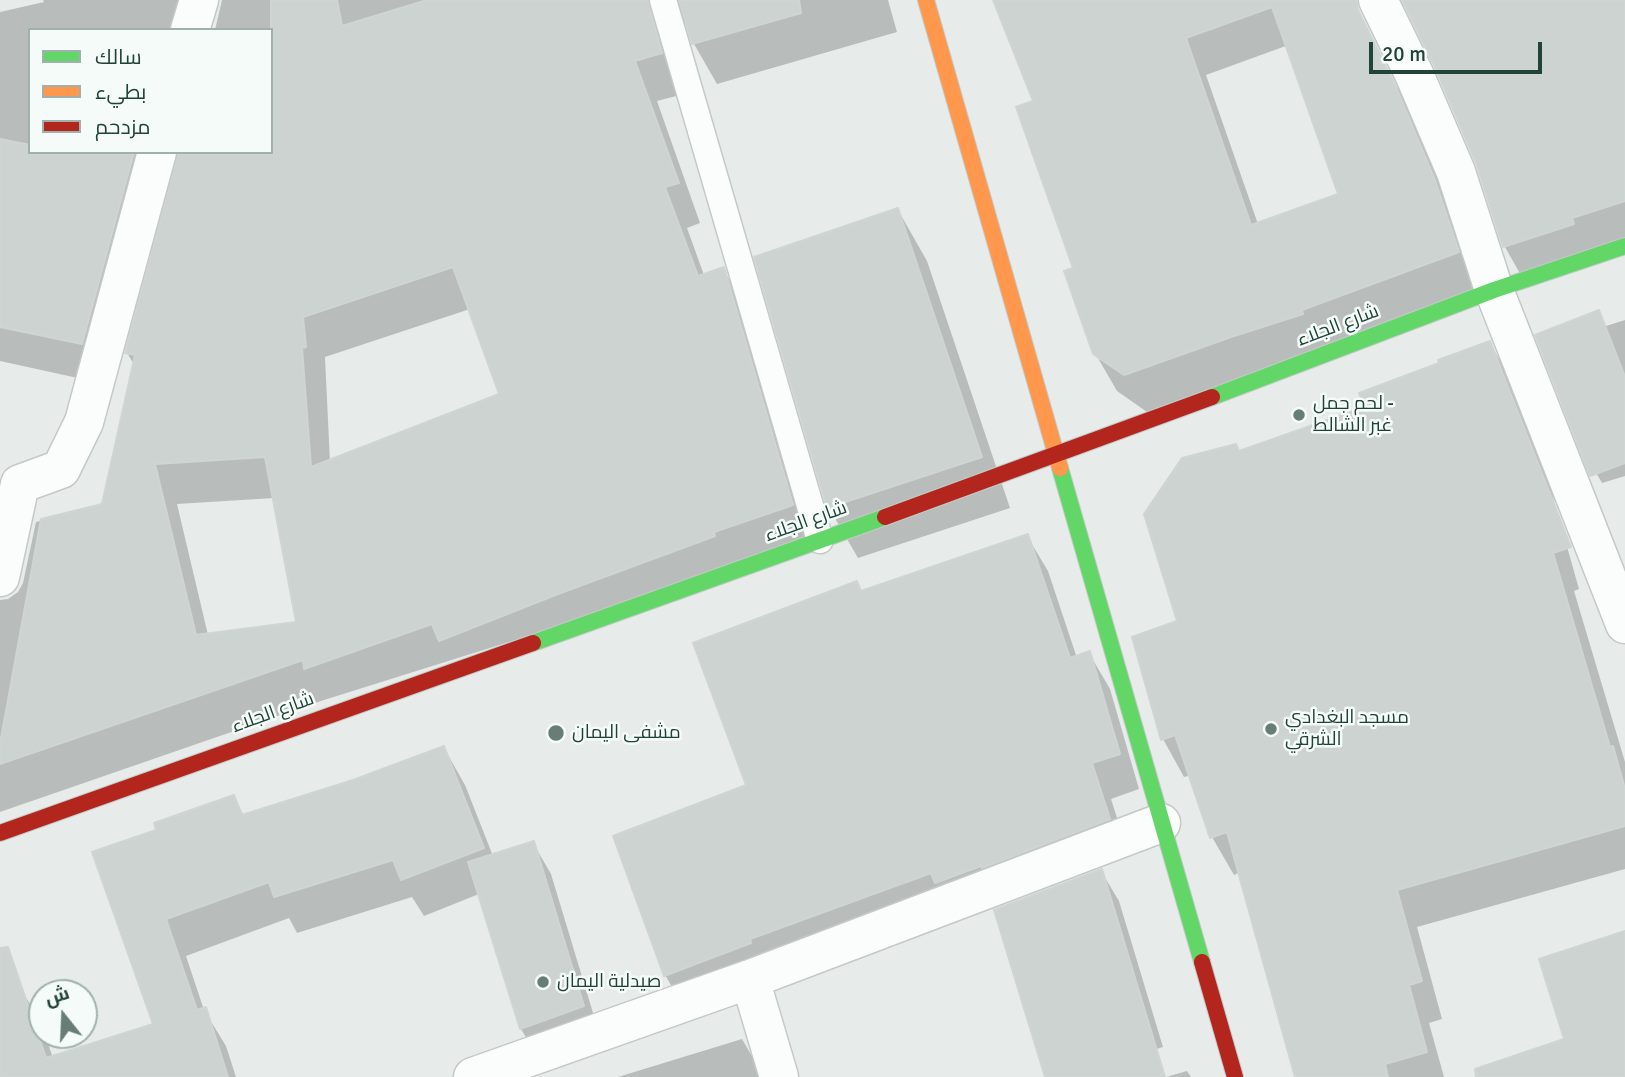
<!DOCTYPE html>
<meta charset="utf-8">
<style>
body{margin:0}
#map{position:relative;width:1625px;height:1077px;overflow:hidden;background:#e7ecea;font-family:Signika,Cairo,sans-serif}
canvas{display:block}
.legend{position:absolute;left:28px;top:28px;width:245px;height:126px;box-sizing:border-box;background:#f5fbf8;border:2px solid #a0b1ab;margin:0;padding:9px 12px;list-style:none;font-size:21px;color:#214338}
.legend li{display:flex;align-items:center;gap:14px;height:35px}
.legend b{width:35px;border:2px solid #a0b1ab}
.north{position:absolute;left:28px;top:979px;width:70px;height:70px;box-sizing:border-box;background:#f5fbf8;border:2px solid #a0b1ab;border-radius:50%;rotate:342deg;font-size:19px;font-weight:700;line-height:28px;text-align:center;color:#214338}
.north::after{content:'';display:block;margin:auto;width:24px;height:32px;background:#667e76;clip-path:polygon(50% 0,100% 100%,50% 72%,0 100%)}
.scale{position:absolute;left:1369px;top:42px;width:173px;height:32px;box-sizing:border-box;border:4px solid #214338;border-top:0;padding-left:9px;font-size:21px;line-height:24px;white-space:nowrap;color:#214338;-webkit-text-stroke:5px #f5fbf8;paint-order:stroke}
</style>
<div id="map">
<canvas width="1625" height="1077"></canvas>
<ul class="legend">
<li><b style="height:9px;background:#63d668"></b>سالك</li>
<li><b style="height:9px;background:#ff974d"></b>بطيء</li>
<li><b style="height:9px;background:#b3261e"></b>مزدحم</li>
</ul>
<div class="north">ش</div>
<div class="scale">20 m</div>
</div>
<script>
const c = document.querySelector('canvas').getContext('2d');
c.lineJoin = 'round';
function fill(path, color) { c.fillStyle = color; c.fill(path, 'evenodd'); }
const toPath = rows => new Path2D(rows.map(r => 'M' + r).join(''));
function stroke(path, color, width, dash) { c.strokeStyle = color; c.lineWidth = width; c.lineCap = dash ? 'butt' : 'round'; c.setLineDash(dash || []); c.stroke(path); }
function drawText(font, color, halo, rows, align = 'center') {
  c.font = font + ' Signika,Cairo,sans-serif'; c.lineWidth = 5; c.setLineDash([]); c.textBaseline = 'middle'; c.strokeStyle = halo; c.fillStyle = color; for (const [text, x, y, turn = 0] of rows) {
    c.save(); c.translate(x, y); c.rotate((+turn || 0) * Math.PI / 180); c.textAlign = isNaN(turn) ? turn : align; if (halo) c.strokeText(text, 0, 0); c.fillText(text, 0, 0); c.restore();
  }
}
fill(toPath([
 [43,0,197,0,204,30,30,30,30,152,271,152,271,30,215,30,222,0,888,0,897,32,717,84,694,44,688,25,683,25,684,94,657,101,700,223,687,228,704,275,723,269,747,309,815,546,324,700,0,812,0,600,8,599,18,592,23,583,36,522,103,506,135,366,127,353,177,169,164,177,105,384,0,361,0,12,44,2],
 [470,309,502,395,330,462,325,357],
 [274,498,298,623,208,635,177,504],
 [995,0,1316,0,1327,31,1206,75,1258,224,1340,195,1379,55,1400,92,1456,219,1479,290,1147,412,1117,391,1095,353,1035,102],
 [1409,0,1625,0,1625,247,1527,286,1505,247,1478,163],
 [898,210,927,261,1010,508,858,558,829,508,756,258],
 [1598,312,1606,326,1625,320,1625,476,1602,483,1580,445],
 [1490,343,1511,380,1557,496,1553,497,1579,589,1574,591,1625,762,1625,869,1417,927,1442,1019,1429,1023,1444,1077,1298,1077,1240,872,1234,875,1212,837,1191,775,1184,777,1163,739,1179,622,1239,452,1366,408],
 [1027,536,1048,571,1077,658,1089,653,1110,689,1139,789,1111,799,1129,855,686,1010,665,975,748,786,861,592],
 [444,748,465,785,493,856,533,843,551,874,600,1036,539,1059,521,1029,479,894,424,916,412,897,297,933,289,918,186,956,204,1010,226,1046,236,1077,0,1077,0,977,20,987,41,1023,42,1035,45,1035,53,1058,155,1025,158,831,234,797,244,816,354,781],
 [1101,871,1119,901,1163,1047,1065,1077,1054,1077],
 [742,1039,764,1077,618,1077],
 [1187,1071,1191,1077,1166,1077]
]), '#0003');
const building = toPath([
 [271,0,337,0,342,26,427,0,648,0,662,53,635,61,679,183,665,187,698,276,724,267,793,505,714,532,715,536,558,594,439,641,432,624,304,669,303,660,0,764,0,744,41,519,102,504,135,355,125,353,178,152,271,152,271,0],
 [453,267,499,394,311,467,302,348,306,347,303,317,453,267],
 [265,457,296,622,196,635,155,464,265,457],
 [679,0,799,0,801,13,692,44,679,0],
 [993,0,1356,0,1358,10,1395,85,1435,180,1459,252,1302,310,1303,314,1231,337,1124,375,1093,354,1064,271,1073,268,1016,107,1033,101,993,0],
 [1272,7,1338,194,1251,225,1186,38,1272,7],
 [1402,0,1625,0,1625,201,1572,218,1574,224,1503,247,1476,163,1435,67,1402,0],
 [0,139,30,145,30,152,134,152,82,344,0,327,0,139],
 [898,208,982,457,827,508,754,257,898,208],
 [1599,310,1625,377,1625,463,1590,476,1535,335,1599,310],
 [1490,341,1571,547,1553,553,1610,747,1613,746,1625,789,1625,826,1397,890,1422,981,1409,985,1427,1052,1385,1064,1388,1077,1295,1077,1227,832,1210,838,1175,735,1161,740,1132,637,1177,621,1144,514,1182,458,1236,444,1239,451,1364,407,1359,393,1439,363,1438,360,1490,341],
 [1028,534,1070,658,1090,651,1120,754,1092,763,1110,819,982,868,981,866,935,883,931,873,750,939,751,943,664,976,613,836,746,785,693,643,857,581,861,591,1028,534],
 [444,746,484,848,401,880,393,860,274,897,269,882,166,919,197,1010,206,1007,228,1077,0,1077,0,948,8,947,46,1058,153,1024,92,852,156,830,154,823,234,795,242,815,353,780,444,746],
 [534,841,584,1006,520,1029,468,862,534,841],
 [1102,869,1165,1077,1045,1077,994,910,1102,869],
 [1625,931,1625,1077,1476,1077,1475,1069,1564,1039,1539,959,1625,931]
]);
fill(building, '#cdd3d1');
stroke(building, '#cfd5d3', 2);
const lane = toPath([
 [663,0,820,540]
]);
const street = toPath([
 [1378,0,1415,76,1456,172,1494,290,1625,624],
 [190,30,199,0],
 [0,577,20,484,61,469,84,422,157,152],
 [750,979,779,1077],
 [473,1077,750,979,1161,823]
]);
const fast = toPath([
 [1212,397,1494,290,1625,246],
 [1060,468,1202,962],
 [533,643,885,517]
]);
const slow = toPath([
 [926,0,1060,468]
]);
const jam = toPath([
 [885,517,1212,397],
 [0,833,533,643],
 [1202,962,1235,1077]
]);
stroke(lane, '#c4c9c7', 29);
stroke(street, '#c4c9c7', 41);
stroke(fast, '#c2cac7', 18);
stroke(slow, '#c2cac7', 18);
stroke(jam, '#c2cac7', 18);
stroke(lane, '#fbfcfc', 26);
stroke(street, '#fbfcfc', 38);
stroke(fast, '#63d668', 16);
stroke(slow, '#ff974d', 16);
stroke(jam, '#b3261e', 16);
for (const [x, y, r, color] of [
 [1299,415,7,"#667e76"],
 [1271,729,7,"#667e76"],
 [556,733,9,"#667e76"],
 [543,982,7,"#667e76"]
]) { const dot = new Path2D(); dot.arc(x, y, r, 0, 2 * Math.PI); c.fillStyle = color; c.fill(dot); stroke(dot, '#f5fbf8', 2.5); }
drawText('19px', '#214338', '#f5fbf8', [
 ["شارع الجلاء",1338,326,-21],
 ["شارع الجلاء",806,522,-20],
 ["شارع الجلاء",273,713,-20]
]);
drawText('19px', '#214338', '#f5fbf8', [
 ["لحم جمل -",1313,404],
 ["غبر الشالط",1313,426],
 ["مسجد البغدادي",1285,718],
 ["الشرقي",1285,740],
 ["مشفى اليمان",572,733],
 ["صيدلية اليمان",557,982]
], 'left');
</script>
